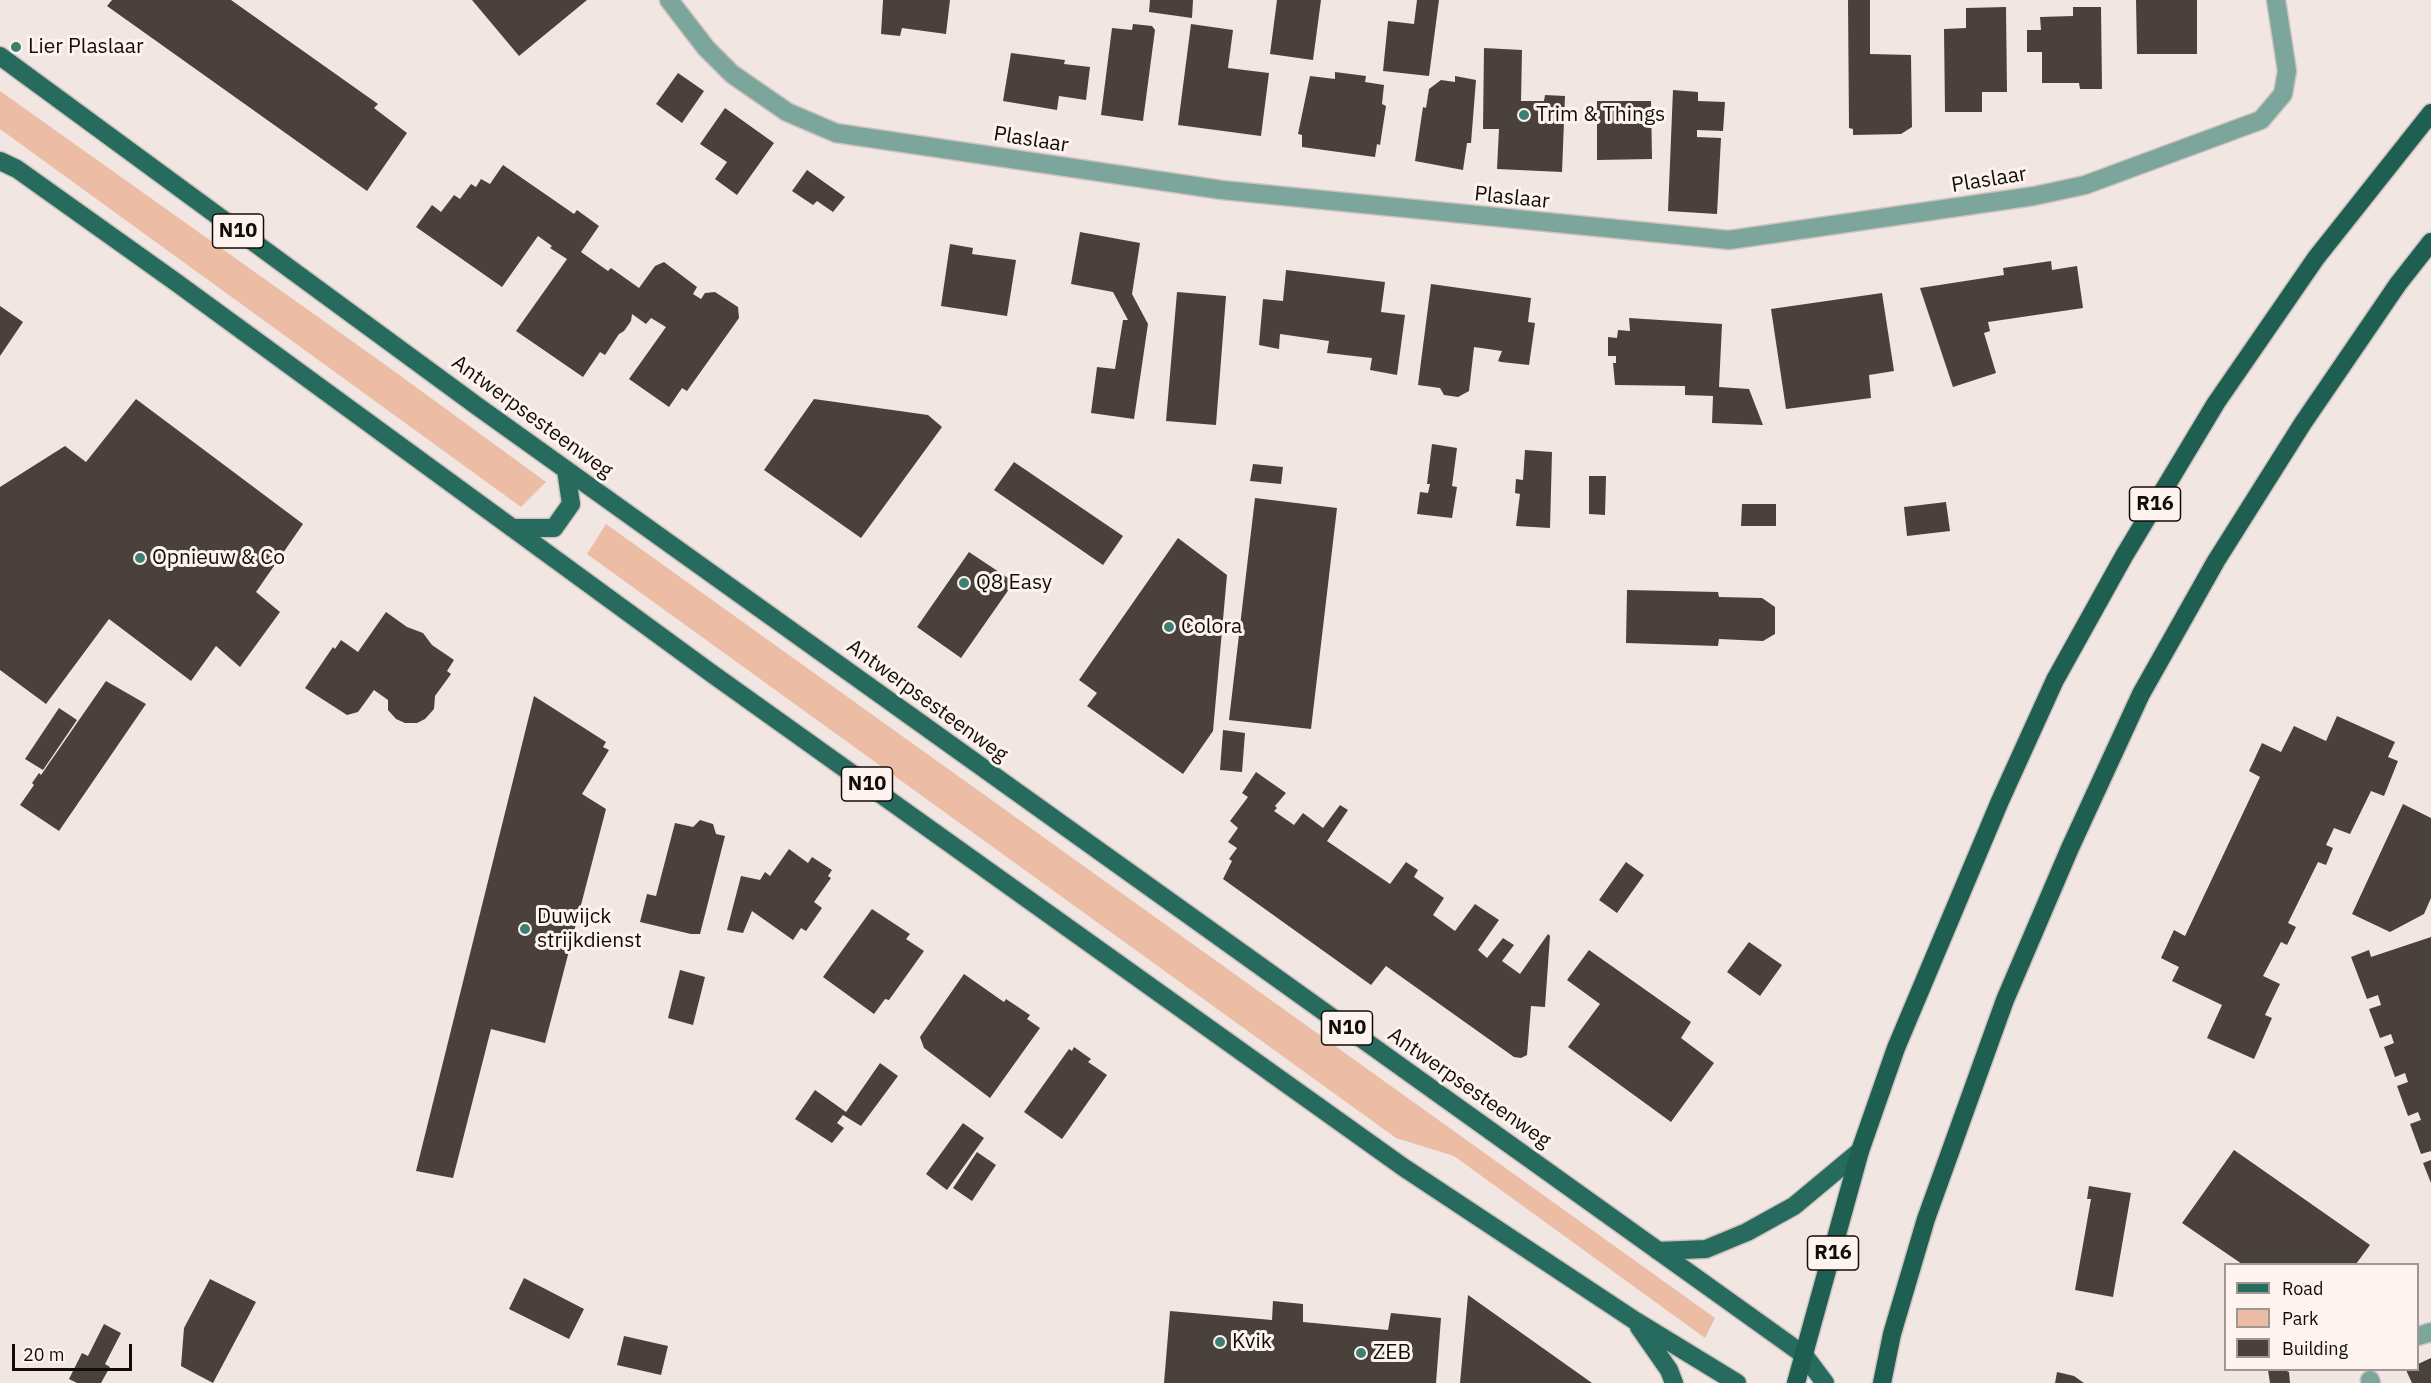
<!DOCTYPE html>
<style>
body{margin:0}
#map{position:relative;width:2431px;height:1383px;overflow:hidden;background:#f1e6e1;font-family:"IBM Plex Sans",sans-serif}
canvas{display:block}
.legend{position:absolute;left:2224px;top:1263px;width:195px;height:108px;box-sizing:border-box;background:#fef3ee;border:2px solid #9f9793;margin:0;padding:8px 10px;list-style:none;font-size:18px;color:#100d0b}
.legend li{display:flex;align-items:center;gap:12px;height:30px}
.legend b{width:30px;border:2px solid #9f9793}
.scale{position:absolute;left:12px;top:1344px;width:120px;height:27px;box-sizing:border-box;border:3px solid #100d0b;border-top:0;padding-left:8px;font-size:18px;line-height:21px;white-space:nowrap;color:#100d0b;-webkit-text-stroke:4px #fef3ee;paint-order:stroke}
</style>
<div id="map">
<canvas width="2431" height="1383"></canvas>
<ul class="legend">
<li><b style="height:8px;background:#266b5d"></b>Road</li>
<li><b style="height:16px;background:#ecbca4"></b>Park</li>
<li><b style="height:16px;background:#4a413d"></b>Building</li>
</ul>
<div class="scale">20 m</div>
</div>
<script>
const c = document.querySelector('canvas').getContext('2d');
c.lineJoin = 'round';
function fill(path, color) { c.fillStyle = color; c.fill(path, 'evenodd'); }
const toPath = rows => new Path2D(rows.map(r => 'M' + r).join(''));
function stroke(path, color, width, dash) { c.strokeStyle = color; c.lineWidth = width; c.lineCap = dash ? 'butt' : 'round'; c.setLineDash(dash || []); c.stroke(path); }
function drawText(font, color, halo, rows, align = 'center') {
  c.font = font + ' "IBM Plex Sans",sans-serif'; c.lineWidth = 6; c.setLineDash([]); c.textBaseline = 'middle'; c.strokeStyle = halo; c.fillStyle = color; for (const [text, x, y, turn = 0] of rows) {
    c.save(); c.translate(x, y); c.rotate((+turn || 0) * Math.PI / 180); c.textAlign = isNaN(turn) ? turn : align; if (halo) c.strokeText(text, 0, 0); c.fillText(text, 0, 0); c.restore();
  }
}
fill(toPath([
 [0,91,387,366,546,482,521,507,0,129],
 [606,524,1715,1318,1705,1338,1454,1156,1396,1138,587,554]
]), '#ecbca4');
fill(toPath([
 [112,0,231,0,378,104,374,108,407,133,367,191,107,6],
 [472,0,587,0,519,56],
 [883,0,950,0,946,34,902,28,900,36,881,34],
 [1150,0,1193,0,1192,18,1149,12],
 [1277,0,1321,0,1313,60,1270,54],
 [1417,0,1439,0,1429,76,1383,71,1388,21,1414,24],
 [1848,0,1870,0,1870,54,1911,55,1912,127,1901,134,1853,135,1853,129,1849,128],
 [2136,0,2197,0,2197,54,2137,54],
 [2006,7,2007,92,1982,92,1982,112,1945,112,1944,29,1966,28,1966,8],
 [2073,7,2101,7,2102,89,2080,89,2079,83,2042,83,2042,52,2027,52,2027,30,2041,30,2040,17,2073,16],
 [1133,24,1152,26,1155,30,1143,121,1101,115,1112,28,1132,30],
 [1191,24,1233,30,1228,68,1269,73,1261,136,1178,125],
 [1484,48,1522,50,1521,101,1544,101,1545,95,1565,96,1562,172,1497,169,1499,129,1483,129],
 [1011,53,1065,60,1064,64,1090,67,1086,100,1059,96,1057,110,1003,101],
 [1335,72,1366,76,1365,82,1384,85,1382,104,1386,106,1380,145,1377,144,1375,157,1302,147,1302,135,1298,134,1310,76,1335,79],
 [678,73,704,91,682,123,656,104],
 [1455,76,1476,80,1471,143,1467,143,1463,170,1415,161,1423,107,1426,108,1429,89,1441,80,1455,82],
 [1673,90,1698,92,1698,101,1725,102,1723,131,1697,130,1697,137,1721,138,1717,214,1668,211],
 [1597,101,1651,101,1652,159,1597,160],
 [725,108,774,143,737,195,715,179,727,162,700,144],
 [503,165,574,214,577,210,599,226,581,252,608,271,611,268,639,288,655,266,664,262,697,287,693,294,701,299,705,293,715,292,738,307,739,318,687,391,682,388,669,407,629,379,666,327,651,318,646,324,632,314,631,321,624,331,619,334,605,355,600,352,583,377,516,331,567,259,550,248,552,246,538,236,502,287,416,227,432,205,441,212,454,195,460,199,471,184,476,187,481,179,490,184],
 [807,170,845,197,833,212,817,201,813,205,792,191],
 [1080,232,1140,243,1132,294,1148,324,1134,419,1091,413,1097,367,1115,369,1123,320,1128,320,1113,292,1071,284],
 [950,244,973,248,972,254,1016,260,1007,316,941,306],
 [2051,261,2052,270,2077,266,2083,308,1988,322,1990,331,1984,333,1996,373,1953,387,1920,288,2004,275,2003,268],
 [1286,270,1385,282,1381,312,1405,315,1397,375,1370,370,1372,358,1327,353,1329,341,1280,334,1279,349,1259,345,1263,299,1283,301],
 [1431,284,1531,298,1528,322,1535,323,1529,365,1501,362,1498,361,1502,351,1474,347,1469,391,1458,397,1444,395,1440,388,1418,385],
 [1177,292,1226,296,1216,425,1166,421],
 [1882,293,1894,371,1869,375,1871,398,1786,409,1771,309],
 [0,306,23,322,0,356],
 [1629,318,1722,324,1719,387,1749,389,1763,425,1712,423,1713,396,1685,395,1685,386,1615,385,1613,363,1616,363,1616,356,1608,356,1608,337,1617,338,1618,330,1630,331],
 [136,399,303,524,256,592,280,612,240,667,216,646,191,681,109,619,46,704,0,670,0,487,65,446,86,462],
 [814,399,928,415,942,427,861,538,764,470],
 [1432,444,1457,448,1452,486,1457,487,1452,518,1417,514,1420,492,1428,493,1430,484,1427,484],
 [1525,450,1552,452,1550,528,1516,526,1520,494,1515,493,1516,479,1523,480],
 [1014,462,1123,536,1103,565,994,490],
 [1253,464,1283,467,1281,484,1250,481],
 [1589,476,1606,476,1605,515,1589,514],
 [1255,498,1337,508,1311,729,1229,720],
 [1946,502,1950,531,1907,536,1904,507],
 [1742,504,1776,504,1776,526,1741,526],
 [1178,538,1227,575,1213,731,1183,774,1087,706,1097,693,1079,680],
 [969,552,1014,582,961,658,917,627],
 [1627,590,1718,592,1719,597,1762,598,1775,607,1775,634,1763,641,1719,639,1718,646,1626,643],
 [386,612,407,627,423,633,432,645,454,660,447,671,451,674,435,696,434,709,425,719,417,723,405,723,396,719,388,710,388,700,374,690,358,712,347,715,305,688,333,647,335,649,341,640,358,652],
 [106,681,146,704,59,831,20,805,34,785,32,783,39,773,41,775],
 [534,696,606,742,603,747,609,750,582,794,606,809,545,1043,491,1029,453,1178,416,1171],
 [59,708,77,720,43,770,25,759],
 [2337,716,2395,742,2388,757,2398,761,2384,796,2371,791,2350,834,2334,828,2326,845,2333,848,2326,865,2318,862,2288,923,2296,927,2287,945,2281,942,2263,976,2280,984,2265,1015,2272,1018,2254,1059,2207,1038,2222,1005,2172,981,2179,967,2161,958,2174,930,2185,936,2260,777,2249,771,2262,743,2281,752,2294,726,2326,741],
 [1223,730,1245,733,1242,772,1220,770],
 [1256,772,1286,793,1275,806,1277,808,1274,811,1294,825,1303,813,1323,828,1340,805,1348,810,1327,841,1390,884,1406,862,1418,870,1414,877,1444,898,1433,915,1455,931,1475,904,1499,920,1478,950,1487,958,1503,938,1514,945,1502,961,1520,974,1548,934,1550,936,1545,1007,1531,1006,1527,1055,1521,1058,1514,1057,1386,966,1371,985,1223,879,1232,861,1229,859,1237,848,1228,842,1238,828,1230,821,1248,797,1242,793],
 [2403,804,2431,818,2431,898,2424,914,2390,932,2352,914],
 [700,820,713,824,716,834,725,836,700,934,691,934,640,922,647,894,656,896,675,823,693,827],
 [789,849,808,863,812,857,832,870,828,876,831,878,814,902,822,908,806,931,801,928,793,940,752,911,743,933,727,930,741,876,760,880,765,872,770,876],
 [1626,862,1644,875,1617,913,1599,900],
 [872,909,910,934,906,939,924,951,889,1000,885,999,874,1014,823,977],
 [2431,937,2431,1151,2421,1154,2410,1124,2421,1120,2418,1112,2408,1116,2397,1086,2408,1082,2405,1073,2395,1077,2384,1047,2394,1043,2391,1034,2380,1038,2369,1009,2381,1005,2378,995,2367,999,2351,957,2369,950,2371,957],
 [1749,942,1782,965,1760,996,1727,972],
 [1589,950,1691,1022,1681,1038,1714,1063,1671,1122,1568,1047,1600,1004,1567,980],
 [680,970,705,977,693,1025,668,1018],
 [964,974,1001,1000,1004,1002,1006,999,1030,1015,1027,1019,1040,1028,990,1098,924,1048,920,1037],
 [1074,1047,1091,1059,1088,1062,1107,1075,1062,1139,1024,1112,1069,1049,1072,1051],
 [880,1063,898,1076,861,1126,843,1115,837,1123,844,1128,832,1143,795,1119,815,1090,846,1112],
 [963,1123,984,1138,947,1190,926,1174],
 [2234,1150,2370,1245,2356,1264,2242,1264,2182,1223],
 [977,1152,996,1165,972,1201,953,1188],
 [2431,1160,2431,1183,2423,1163],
 [2089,1186,2131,1193,2113,1297,2075,1290,2091,1199,2087,1199],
 [524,1278,584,1309,569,1339,509,1309],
 [210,1279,256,1302,213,1383,181,1366,184,1328],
 [1468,1295,1592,1383,1460,1383],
 [1273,1301,1303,1304,1303,1322,1388,1330,1391,1313,1441,1318,1436,1383,1164,1383,1170,1311,1272,1320],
 [104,1324,121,1333,105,1364,110,1367,101,1383,77,1383,69,1379,82,1353,88,1356],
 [624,1336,668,1346,661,1375,617,1365],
 [2431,1358,2431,1383,2412,1383,2406,1370,2418,1370,2418,1364],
 [2268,1370,2284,1370,2289,1372,2290,1383,2270,1383],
 [2057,1372,2074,1376,2084,1383,2055,1383]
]), '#4a413d');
const service = toPath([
 [2418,1336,2431,1332],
 [2370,1380,2371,1383]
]);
const minor = toPath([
 [669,0,706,48,732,74,787,112,836,133,1222,190,1729,240,2034,196,2085,185,2261,120,2283,94,2287,71,2276,0]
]);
const primary = toPath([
 [0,56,477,406,1804,1355,1825,1383],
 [0,161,17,169,177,283,711,673,1403,1167,1634,1320,1737,1383],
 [512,528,554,528,571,504,566,470],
 [1658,1251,1706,1249,1747,1232,1794,1206,1860,1151],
 [1639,1327,1669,1370,1674,1383]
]);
const trunk = toPath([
 [1796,1383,1860,1151,1896,1048,2000,801,2055,680,2124,556,2216,403,2316,258,2431,113],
 [1882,1383,1892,1334,1926,1219,2005,1000,2070,848,2141,694,2216,561,2303,423,2398,284,2431,242]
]);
stroke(service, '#cdc3bf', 21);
stroke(minor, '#cdc3bf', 21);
stroke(primary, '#cdc3bf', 21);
stroke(trunk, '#cdc3bf', 21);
stroke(service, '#7ca69c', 18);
stroke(minor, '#7ca69c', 18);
stroke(primary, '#266b5d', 18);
stroke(trunk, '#1e5f52', 18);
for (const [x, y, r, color] of [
 [16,47,6,"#3d7f71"],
 [1524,115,6,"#3d7f71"],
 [140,558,6,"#3d7f71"],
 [964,583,6,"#3d7f71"],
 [1169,627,6,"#3d7f71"],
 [525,929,6,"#3d7f71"],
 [1220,1342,6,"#3d7f71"],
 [1361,1353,6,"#3d7f71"]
]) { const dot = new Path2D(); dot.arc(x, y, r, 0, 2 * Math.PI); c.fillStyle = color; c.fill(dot); stroke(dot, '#fef3ee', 2); }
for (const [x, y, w] of [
 [238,231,51],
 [2155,504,51],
 [867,784,51],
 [1347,1028,51],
 [1833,1253,51]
]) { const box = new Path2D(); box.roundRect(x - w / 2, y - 17, w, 34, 4.5); c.fillStyle = '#fef3ee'; c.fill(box); stroke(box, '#100d0b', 1.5); }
drawText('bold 20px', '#100d0b', null, [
 ["N10",238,231],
 ["R16",2155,504],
 ["N10",867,784],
 ["N10",1347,1028],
 ["R16",1833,1253]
]);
drawText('21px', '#100d0b', '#fef3ee', [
 ["Lier Plaslaar",28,47],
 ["Trim & Things",1536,115],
 ["Opnieuw & Co",152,558],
 ["Q8 Easy",976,583],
 ["Colora",1181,627],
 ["Duwijck",537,917],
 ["strijkdienst",537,941],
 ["Kvik",1232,1342],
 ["ZEB",1373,1353]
], 'left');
drawText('21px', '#100d0b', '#fef3ee', [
 ["Plaslaar",1031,140,9],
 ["Plaslaar",1989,180,-9],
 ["Plaslaar",1512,198,6],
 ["Antwerpsesteenweg",532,417,36],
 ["Antwerpsesteenweg",927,701,36],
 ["Antwerpsesteenweg",1469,1088,35]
]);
</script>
